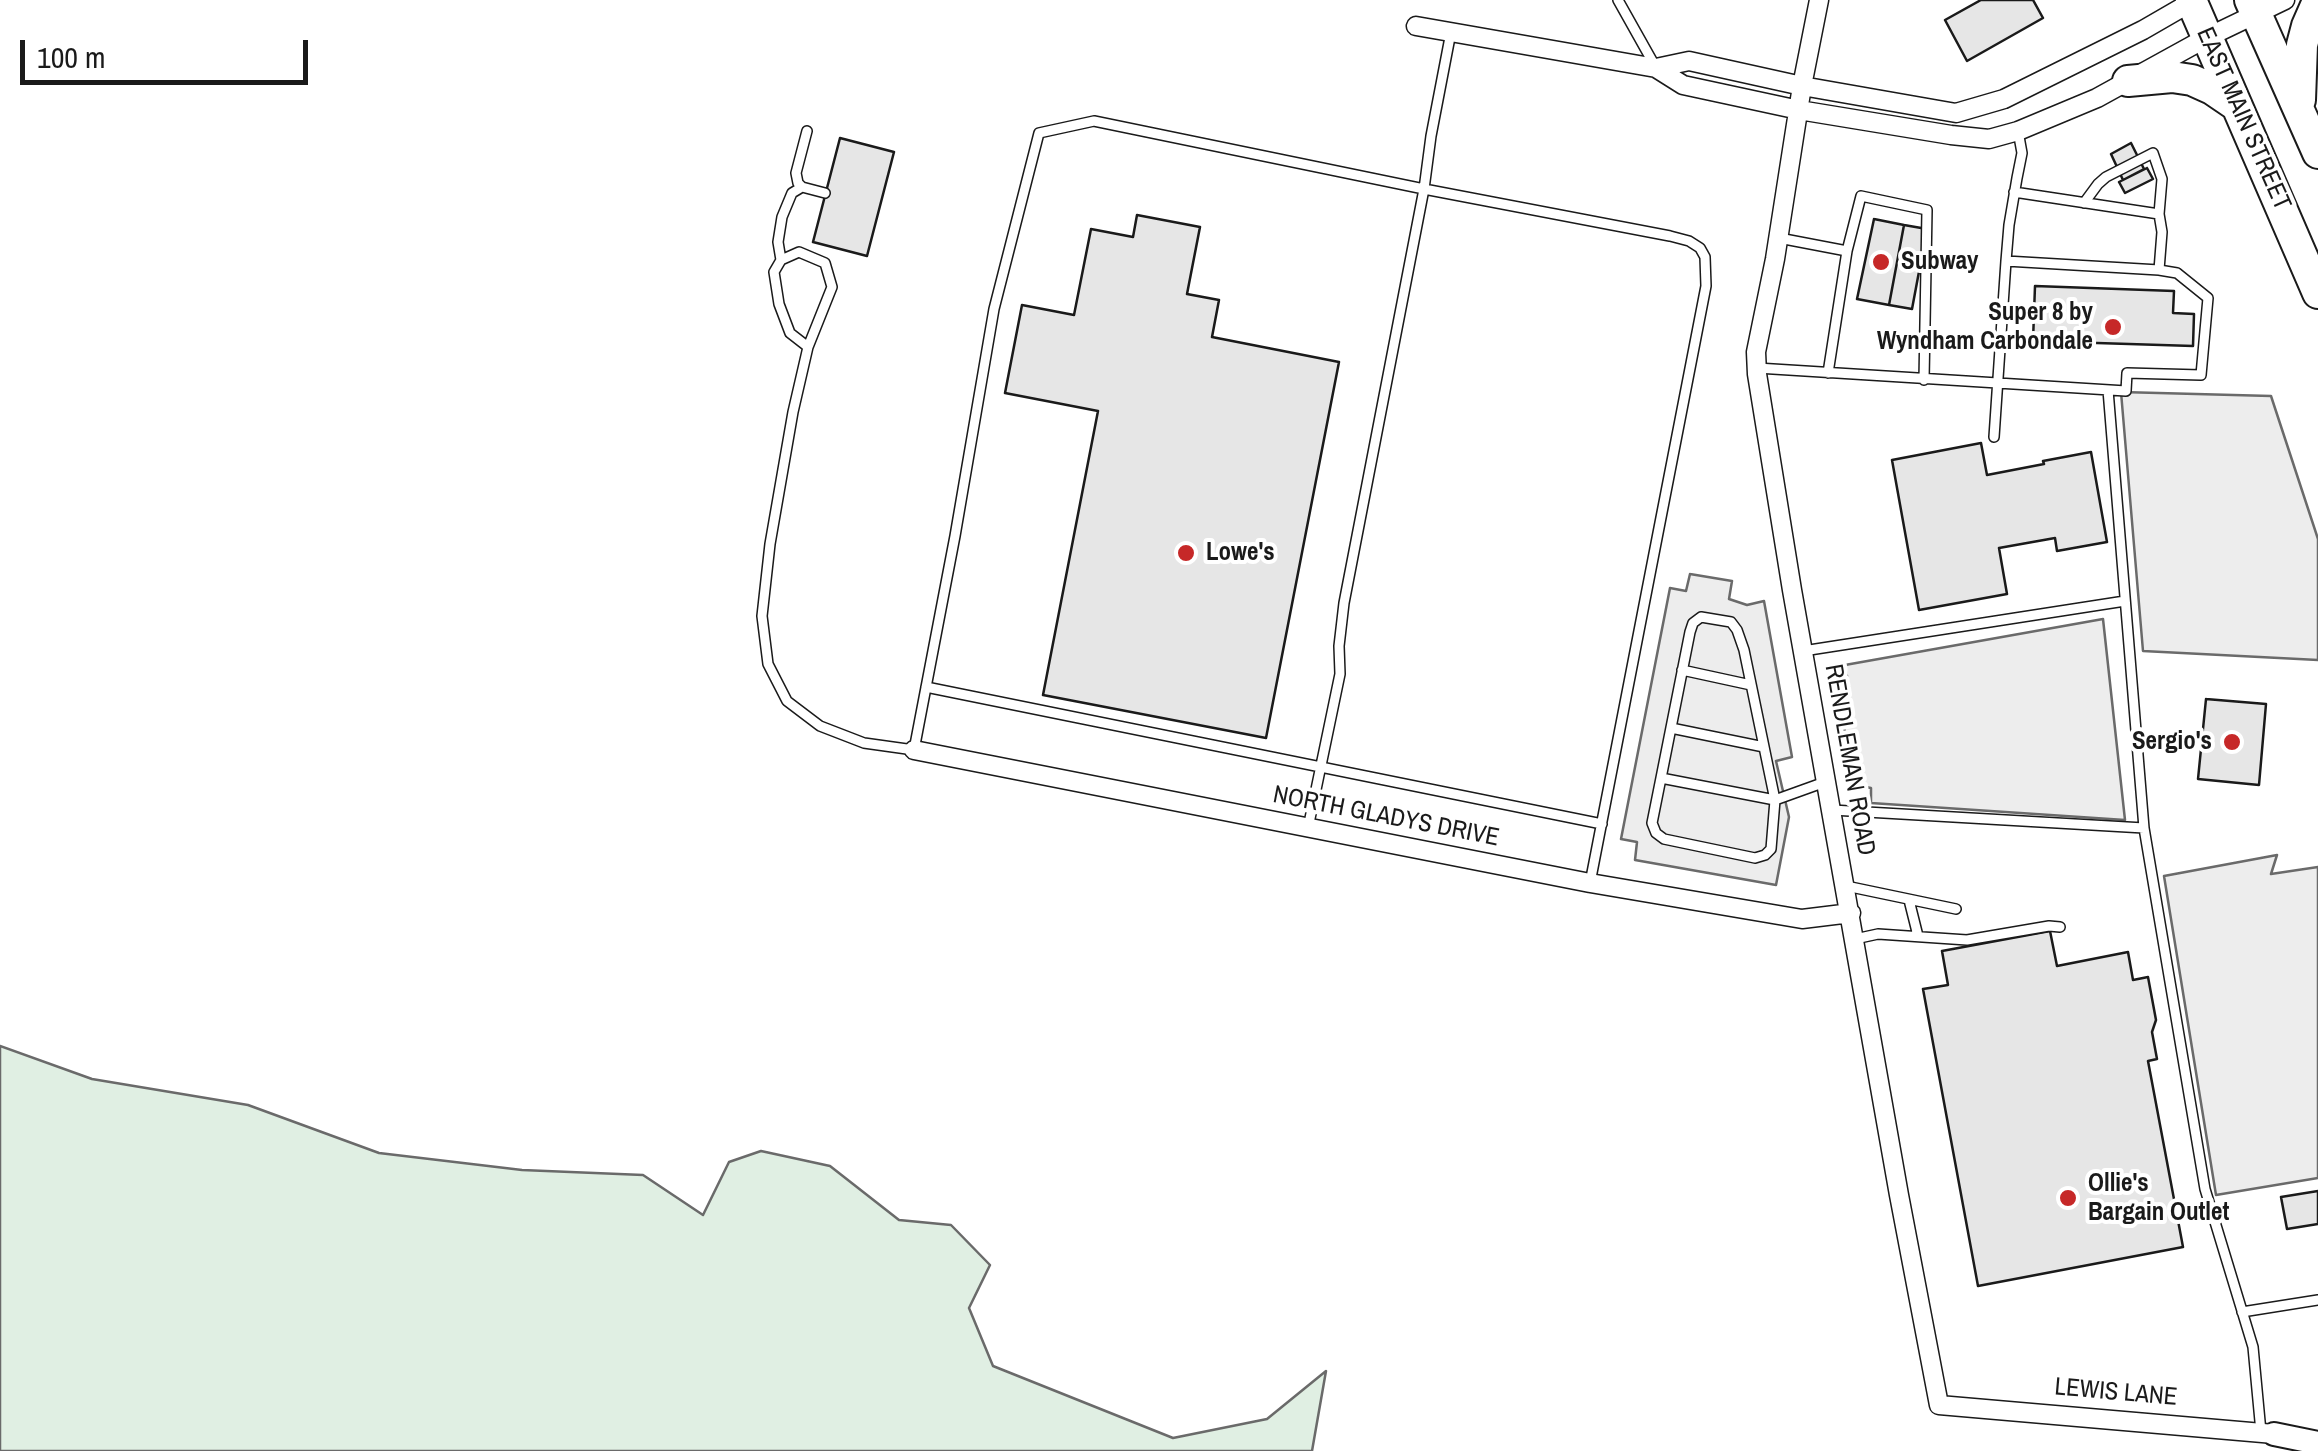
<!DOCTYPE html>
<style>
body{margin:0}
#map{position:relative;width:2318px;height:1451px;overflow:hidden;background:#fff;font-family:"Archivo Narrow",sans-serif}
canvas{display:block}
.scale{position:absolute;left:20px;top:40px;width:288px;height:45px;box-sizing:border-box;border:5px solid #1a1a1a;border-top:0;padding-left:12px;font-size:30px;line-height:35px;white-space:nowrap;color:#1a1a1a;-webkit-text-stroke:8px #fff;paint-order:stroke}
</style>
<div id="map">
<canvas width="2318" height="1451"></canvas>
<div class="scale">100 m</div>
</div>
<script>
const c = document.querySelector('canvas').getContext('2d');
c.lineJoin = 'round';
function fill(path, color) { c.fillStyle = color; c.fill(path, 'evenodd'); }
const toPath = rows => new Path2D(rows.map(r => 'M' + r).join(''));
function stroke(path, color, width, dash) { c.strokeStyle = color; c.lineWidth = width; c.lineCap = dash ? 'butt' : 'round'; c.setLineDash(dash || []); c.stroke(path); }
function drawText(font, color, halo, rows, align = 'center') {
  c.font = font + ' "Archivo Narrow",sans-serif'; c.lineWidth = 8; c.setLineDash([]); c.textBaseline = 'middle'; c.strokeStyle = halo; c.fillStyle = color; for (const [text, x, y, turn = 0] of rows) {
    c.save(); c.translate(x, y); c.rotate((+turn || 0) * Math.PI / 180); c.textAlign = isNaN(turn) ? turn : align; if (halo) c.strokeText(text, 0, 0); c.fillText(text, 0, 0); c.restore();
  }
}
const green = toPath([
 [0,1046,92,1079,248,1105,379,1153,522,1170,643,1175,703,1215,729,1162,761,1151,830,1166,899,1220,951,1225,990,1265,969,1308,993,1366,1173,1438,1267,1419,1326,1371,1312,1451,0,1451,0,1046]
]);
fill(green, '#e0efe3');
stroke(green, '#6a6a6a', 2.5);
const parking = toPath([
 [2121,392,2271,396,2318,539,2318,660,2143,651,2121,392],
 [1690,574,1732,581,1729,599,1747,605,1764,601,1792,757,1776,761,1789,817,1776,885,1635,860,1637,842,1621,839,1670,588,1686,591,1690,574],
 [2103,619,2125,820,1871,803,1871,788,1855,785,1837,690,1849,687,1845,665,2103,619],
 [2277,855,2271,874,2318,867,2318,1178,2216,1195,2164,876,2277,855]
]);
fill(parking, '#ededed');
stroke(parking, '#6a6a6a', 2.5);
const building = toPath([
 [1981,0,2033,0,2043,18,1967,61,1945,20,1981,0],
 [840,138,894,152,867,256,813,242,840,138],
 [2131,143,2144,169,2123,180,2111,154,2131,143],
 [2147,168,2153,179,2125,193,2119,182,2147,168],
 [1137,215,1200,227,1187,294,1219,300,1212,337,1339,362,1266,738,1043,695,1098,411,1005,393,1022,305,1074,315,1091,229,1133,237,1137,215],
 [1874,219,1904,225,1889,305,1857,299,1874,219],
 [1904,225,1927,229,1912,309,1889,305,1904,225],
 [2035,286,2174,291,2173,313,2194,314,2193,346,2033,341,2035,286],
 [1981,443,1987,475,2044,464,2043,461,2091,452,2107,542,2057,551,2055,538,1999,548,2007,594,1919,610,1892,460,1981,443],
 [2206,699,2266,704,2259,785,2198,779,2206,699],
 [2050,931,2057,966,2128,952,2133,980,2148,977,2156,1020,2152,1032,2157,1059,2148,1061,2183,1247,1978,1286,1923,989,1948,985,1942,951,2050,931],
 [2318,1191,2318,1224,2287,1229,2281,1197,2318,1191]
]);
fill(building, '#e6e6e6');
stroke(building, '#1a1a1a', 2.5);
const service = toPath([
 [1618,0,1655,66],
 [802,187,798,183,796,173,807,131],
 [2014,192,2159,214,2162,232,2159,270,2006,261,2009,225,2017,178,2022,153,2018,131],
 [2084,203,2098,184,2106,177,2153,153,2162,179,2159,214],
 [1779,238,1847,251,1861,196,1927,210,1924,380],
 [781,260,778,242,782,217,792,193,802,187,825,193],
 [808,347,790,333,779,304,774,272,781,260,799,252,825,263,832,287,808,347,793,412,770,544,762,616,768,664,787,701,820,726,864,743,914,750,955,536,994,309,1039,133,1094,121,1424,189,1670,236,1689,241,1700,248,1705,257,1706,286,1590,883],
 [1757,368,2126,391,2127,373,2201,375,2208,298,2177,273,2159,270],
 [1828,373,1847,251],
 [2108,390,2144,828],
 [1994,437,2006,261],
 [1803,651,2125,601],
 [1682,670,1751,685],
 [926,687,1602,824],
 [1671,728,1764,747],
 [1661,778,1775,800,1744,650,1737,630,1731,622,1701,617,1693,623,1690,632,1661,778,1652,823,1656,833,1664,839,1755,858,1765,855,1771,849,1775,800,1825,782],
 [1832,810,2144,828,2205,1189,2253,1347,2261,1432],
 [1308,828,1340,674,1339,646,1344,603,1424,189,1431,136,1451,32],
 [1846,886,1956,909],
 [1909,900,1918,936],
 [1855,939,1878,934,1967,940,2049,926,2060,927],
 [2242,1312,2318,1300]
]);
const minor = toPath([
 [1819,0,1802,86,1775,259,1756,352,1757,374,1792,590,1899,1195,1939,1405,2274,1434],
 [1416,26,1656,68,1683,85,1799,110,1951,135,1989,139,2018,131,2097,98,2206,38,2285,0],
 [1656,68,1689,61,1802,86,1956,113,2004,99,2143,30,2195,0],
 [914,750,1590,883,1802,919,1851,913]
]);
const tertiary = toPath([
 [2274,1434,2318,1443]
]);
const trunk = toPath([
 [2191,0,2318,293],
 [2250,0,2318,153],
 [2128,81,2172,77,2192,80,2212,89,2237,106],
 [2300,100,2302,45,2307,26,2318,1]
]);
stroke(service, '#1a1a1a', 12);
stroke(minor, '#1a1a1a', 21);
stroke(tertiary, '#1a1a1a', 26);
stroke(trunk, '#1a1a1a', 34);
stroke(service, '#fff', 9);
stroke(minor, '#fff', 18);
stroke(tertiary, '#fff', 22);
stroke(trunk, '#fff', 30);
for (const [x, y, r, color] of [
 [1881,262,10,"#c62828"],
 [2113,327,10,"#c62828"],
 [1186,553,10,"#c62828"],
 [2232,742,10,"#c62828"],
 [2068,1198,10,"#c62828"]
]) { const dot = new Path2D(); dot.arc(x, y, r, 0, 2 * Math.PI); c.fillStyle = color; c.fill(dot); stroke(dot, '#fff', 4); }
drawText('25px', '#1a1a1a', '#fff', [
 ["EAST MAIN STREET",2243,119,66],
 ["RENDLEMAN ROAD",1849,760,80],
 ["NORTH GLADYS DRIVE",1386,817,11],
 ["LEWIS LANE",2116,1393,5]
]);
drawText('bold 25px', '#1a1a1a', '#fff', [
 ["Subway",1901,262],
 ["Super 8 by",2093,313,"right"],
 ["Wyndham Carbondale",2093,342,"right"],
 ["Lowe's",1206,553],
 ["Sergio's",2212,742,"right"],
 ["Ollie's",2088,1184],
 ["Bargain Outlet",2088,1213]
], 'left');
</script>
